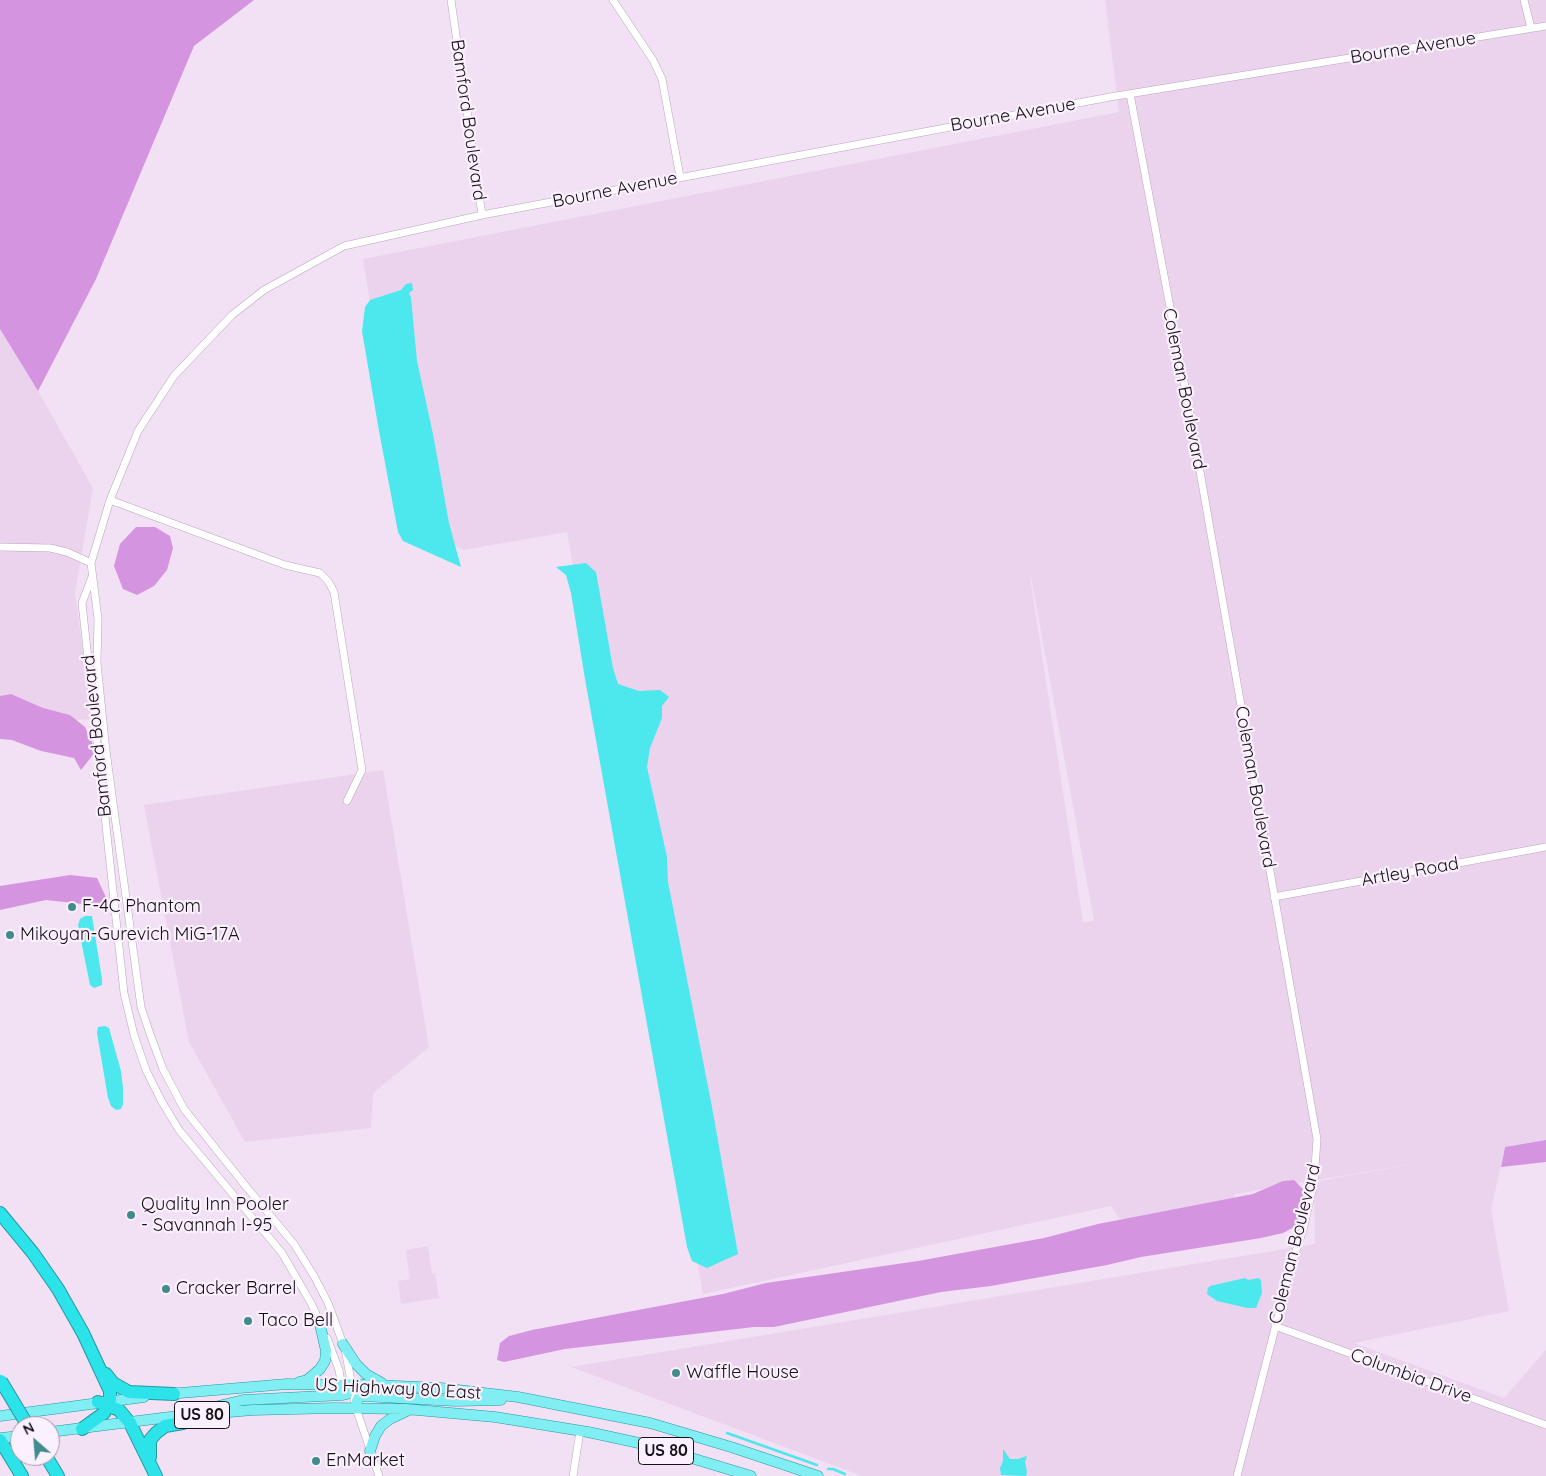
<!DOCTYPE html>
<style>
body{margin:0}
#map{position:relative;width:1546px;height:1476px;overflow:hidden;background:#f2e0f5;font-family:Quicksand,sans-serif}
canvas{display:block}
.north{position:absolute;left:10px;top:1416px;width:50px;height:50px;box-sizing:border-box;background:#fbf0fd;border:1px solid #9f96a1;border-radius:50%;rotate:333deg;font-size:14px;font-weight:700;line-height:20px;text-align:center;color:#161017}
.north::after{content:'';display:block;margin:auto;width:18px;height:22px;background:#428b8d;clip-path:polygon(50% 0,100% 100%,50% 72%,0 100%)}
</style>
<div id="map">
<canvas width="1546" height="1476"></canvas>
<div class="north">N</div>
</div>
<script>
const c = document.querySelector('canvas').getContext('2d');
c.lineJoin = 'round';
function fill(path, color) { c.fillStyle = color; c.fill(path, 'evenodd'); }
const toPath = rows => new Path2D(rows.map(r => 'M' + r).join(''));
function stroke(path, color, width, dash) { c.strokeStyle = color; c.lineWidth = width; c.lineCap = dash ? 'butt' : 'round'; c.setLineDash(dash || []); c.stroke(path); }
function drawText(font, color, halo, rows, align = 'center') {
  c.font = font + ' Quicksand,sans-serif'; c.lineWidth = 4.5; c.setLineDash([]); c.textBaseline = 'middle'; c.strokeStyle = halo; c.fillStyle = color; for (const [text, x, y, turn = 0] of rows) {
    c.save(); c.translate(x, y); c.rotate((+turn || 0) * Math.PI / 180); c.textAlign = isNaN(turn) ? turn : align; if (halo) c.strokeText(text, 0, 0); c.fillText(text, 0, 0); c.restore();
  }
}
fill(toPath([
 [1105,0,1546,0,1546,1140,1505,1147,1491,1210,1509,1311,1354,1343,1504,1398,1546,1350,1546,1476,862,1476,571,1367,1315,1244,1314,1182,1423,1162,1235,1194,1233,1202,1134,1222,1119,1218,1111,1206,703,1294,567,532,463,550,406,519,363,259,1119,112],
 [1030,577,1031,577,1094,921,1083,922],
 [0,329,38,391,93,488,75,593,92,719,45,722,0,701],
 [383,770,429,1047,373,1093,371,1128,245,1142,189,1042,144,805],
 [428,1246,432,1274,435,1274,439,1298,401,1304,398,1281,410,1279,406,1250]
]), '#ebd3ee');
fill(toPath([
 [0,0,254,0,194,46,96,279,38,391,0,329],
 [136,527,155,527,170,536,173,548,167,570,154,586,137,595,123,589,114,566,120,544],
 [11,694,43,708,70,715,85,727,96,751,81,770,74,758,41,751,12,740,0,739,0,696],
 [70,875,97,878,110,906,95,908,83,904,46,900,0,910,0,886],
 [1546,1140,1546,1162,1501,1167,1505,1147],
 [1294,1180,1303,1189,1302,1211,1296,1226,1283,1233,1261,1238,1141,1257,1107,1265,991,1286,941,1292,774,1327,754,1327,565,1349,504,1362,497,1360,500,1343,509,1336,532,1330,723,1294,766,1283,918,1261,1044,1238,1098,1224,1253,1194,1283,1181]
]), '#d594e0');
fill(toPath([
 [412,283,413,290,409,293,411,298,417,361,433,434,449,523,461,567,403,541,398,532,379,431,362,331,365,307,370,300,401,290,406,284],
 [586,563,596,572,613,668,618,684,639,691,660,690,669,697,662,706,662,718,650,748,647,767,667,857,668,882,712,1107,738,1254,707,1268,692,1261,687,1247,585,679,571,593,566,575,556,567],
 [85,916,92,916,102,979,102,985,94,988,90,985,78,925,80,919],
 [105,1026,109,1028,121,1071,123,1088,123,1104,121,1109,116,1110,111,1106,108,1098,97,1033,98,1027],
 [1245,1278,1248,1280,1259,1278,1261,1281,1262,1293,1256,1308,1247,1308,1217,1301,1207,1294,1208,1288,1210,1286],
 [1003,1449,1010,1459,1018,1459,1027,1456,1025,1462,1027,1472,1026,1476,1001,1475,1000,1468,1003,1461]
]), '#4ce8ed');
stroke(toPath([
 [727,1433,817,1465],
 [828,1469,833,1469,845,1474]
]), '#4ce8ed', 2.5);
const minor = toPath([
 [613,0,653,60,662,79,680,177],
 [1524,0,1531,28],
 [1130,94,1188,403,1317,1139,1314,1182,1303,1230,1291,1266,1237,1476],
 [482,215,1110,97,1546,26],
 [110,500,285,565,320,573,328,581,334,592,362,770,347,801],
 [0,547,50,548,67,552,91,563],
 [92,577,82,603,124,993,134,1035,146,1070,162,1102,179,1130,282,1253,311,1303,320,1323],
 [1274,897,1546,847],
 [1275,1326,1546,1425],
 [327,1338,339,1370,342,1387],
 [379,1476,356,1408,345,1349,328,1303,314,1276,294,1244,244,1184,184,1109,163,1069,150,1034,141,1007,106,751,97,663,98,619,91,563,110,500,138,431,174,376,232,315,264,290,344,246,482,215,451,0],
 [573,1476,580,1431]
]);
const primary = toPath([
 [343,1344,356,1364,366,1374,382,1383],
 [299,1382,307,1380,320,1369,325,1361,326,1351,319,1320],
 [168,1394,287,1384,341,1385,352,1384,441,1388,518,1397,650,1423,731,1447,818,1476],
 [356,1408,357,1401,359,1397,363,1396,456,1401,501,1400],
 [202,1410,243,1400,343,1395,347,1394,352,1384],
 [0,1416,144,1397],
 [50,1432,170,1417,253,1410,336,1408,406,1409,495,1417,588,1432,648,1445,751,1476],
 [0,1438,20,1436],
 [370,1451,375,1436,381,1426,390,1419,409,1410]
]);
const motorway = toPath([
 [0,1213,33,1253,58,1289,83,1333,110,1391,110,1400,104,1413,82,1429],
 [106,1374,113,1383,129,1392,174,1394],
 [98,1402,119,1410,130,1423,156,1476],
 [0,1440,22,1476],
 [46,1456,58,1476],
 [150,1457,150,1440,156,1433,165,1426,183,1423,208,1414]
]);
stroke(minor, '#b8a6ba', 8);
stroke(primary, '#2499a0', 11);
stroke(motorway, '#2499a0', 14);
stroke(minor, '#fff', 7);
stroke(primary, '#80eef2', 10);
stroke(motorway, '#2be3e9', 12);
const motorwayBridge = toPath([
 [1,1381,28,1426]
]);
stroke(motorwayBridge, '#2499a0', 14, []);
stroke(motorwayBridge, '#2be3e9', 12);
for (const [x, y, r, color] of [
 [72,907,5,"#428b8d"],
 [10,935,5,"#428b8d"],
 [131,1215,5,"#428b8d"],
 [166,1289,5,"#428b8d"],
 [248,1321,5,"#428b8d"],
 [676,1373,5,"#428b8d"],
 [316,1461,5,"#428b8d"]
]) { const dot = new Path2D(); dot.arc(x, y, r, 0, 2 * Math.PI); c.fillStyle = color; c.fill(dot); stroke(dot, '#fbf0fd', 2); }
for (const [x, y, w] of [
 [202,1415,55],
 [666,1451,55]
]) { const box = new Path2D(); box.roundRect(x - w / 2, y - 13.5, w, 27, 4); c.fillStyle = '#fbf0fd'; c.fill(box); stroke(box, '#161017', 1); }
drawText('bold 16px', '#161017', null, [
 ["US 80",202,1415],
 ["US 80",666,1451]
]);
drawText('18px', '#161017', '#fbf0fd', [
 ["Bourne Avenue",1413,48,-9],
 ["Bourne Avenue",1013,115,-10],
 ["Bamford Boulevard",468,120,82],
 ["Bourne Avenue",615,190,-11],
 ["Coleman Boulevard",1184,389,79],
 ["Bamford Boulevard",97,736,-96],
 ["Coleman Boulevard",1255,787,80],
 ["Artley Road",1410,872,-10],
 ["Coleman Boulevard",1295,1244,-76],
 ["Columbia Drive",1411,1376,20],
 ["US Highway 80 East",398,1389,3]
]);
drawText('18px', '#161017', '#fbf0fd', [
 ["F-4C Phantom",82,907],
 ["Mikoyan-Gurevich MiG-17A",20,935],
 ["Quality Inn Pooler",141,1205],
 ["- Savannah I-95",141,1226],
 ["Cracker Barrel",176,1289],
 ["Taco Bell",258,1321],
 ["Waffle House",686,1373],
 ["EnMarket",326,1461]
], 'left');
</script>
